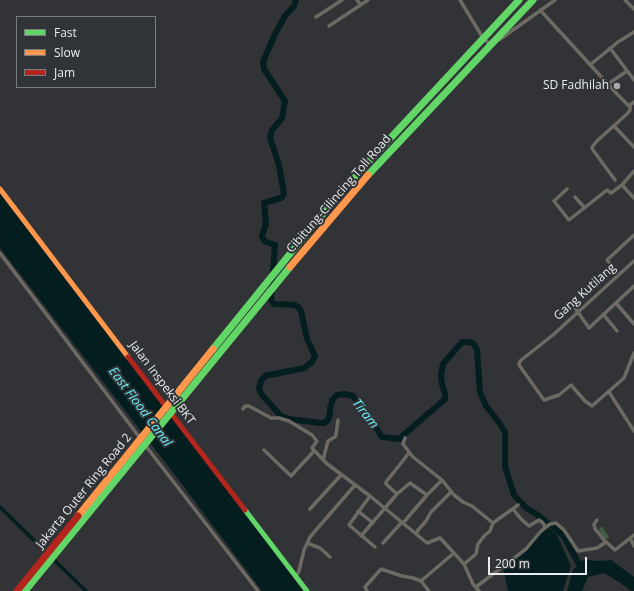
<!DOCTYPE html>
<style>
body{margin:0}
#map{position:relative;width:634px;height:591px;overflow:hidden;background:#313336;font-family:"Open Sans",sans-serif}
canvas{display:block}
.legend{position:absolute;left:16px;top:16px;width:140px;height:72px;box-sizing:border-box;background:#303337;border:1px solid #7a7d80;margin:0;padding:5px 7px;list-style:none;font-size:12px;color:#eaecee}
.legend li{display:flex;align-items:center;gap:8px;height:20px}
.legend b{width:20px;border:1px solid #7a7d80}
.scale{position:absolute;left:488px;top:557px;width:99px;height:18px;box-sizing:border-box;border:2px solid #eaecee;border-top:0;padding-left:5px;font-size:12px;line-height:14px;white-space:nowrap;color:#eaecee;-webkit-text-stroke:3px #303337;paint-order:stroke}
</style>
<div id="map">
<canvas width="634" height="591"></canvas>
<ul class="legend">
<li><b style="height:5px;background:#63d668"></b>Fast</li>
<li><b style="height:5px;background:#ff974d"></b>Slow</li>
<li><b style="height:5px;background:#b3261e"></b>Jam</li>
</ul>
<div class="scale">200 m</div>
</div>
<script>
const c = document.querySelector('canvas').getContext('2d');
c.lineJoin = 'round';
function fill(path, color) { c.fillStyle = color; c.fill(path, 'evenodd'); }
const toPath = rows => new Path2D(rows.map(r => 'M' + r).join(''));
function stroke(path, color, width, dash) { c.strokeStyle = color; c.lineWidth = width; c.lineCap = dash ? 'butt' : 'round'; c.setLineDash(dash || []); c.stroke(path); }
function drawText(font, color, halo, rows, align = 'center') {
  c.font = font + ' "Open Sans",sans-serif'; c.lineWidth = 4; c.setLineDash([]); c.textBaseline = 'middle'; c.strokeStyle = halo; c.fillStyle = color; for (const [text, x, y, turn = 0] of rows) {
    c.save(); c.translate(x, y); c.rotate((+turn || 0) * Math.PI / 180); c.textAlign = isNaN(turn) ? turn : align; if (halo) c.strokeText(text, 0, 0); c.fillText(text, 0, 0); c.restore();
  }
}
fill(toPath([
 [602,526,609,537,605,540,598,530]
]), '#3f5a45');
fill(toPath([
 [0,193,239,505,303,591,262,591,178,479,0,248],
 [547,528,550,529,557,535,571,566,563,591,508,591,504,572,504,568],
 [583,560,600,561,611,560,634,577,634,591,631,591,622,584,604,573,588,577,582,591,567,591,573,570]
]), '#041d1f');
stroke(toPath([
 [0,507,48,554],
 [52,558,86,591]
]), '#041d1f', 3.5);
stroke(toPath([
 [296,0,294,6,285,16,275,34,263,62,264,69,285,101,282,118,272,130,270,138,279,165,284,194,281,198,264,203,266,224,262,236,264,241,275,245,271,298,272,302,274,304,295,305,298,307,301,311,307,339,315,356,312,362,304,368,265,376,261,381,259,389,262,395,281,416,289,419,320,423,324,423,328,420,330,414,330,408,333,399,337,395,345,394,353,396,364,409,382,437,399,439,445,399,445,394,442,384,441,376,443,364,462,342,469,342,473,343,477,350,480,392,486,406,498,421,505,432,505,466,514,495,525,507,539,516,563,535,581,568]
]), '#041d1f', 6);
stroke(toPath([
 [357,0,361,5],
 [460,0,483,38,491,45],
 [625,0,634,9],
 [540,10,618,95,629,106],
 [316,17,342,0],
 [329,26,368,0],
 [499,40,555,0],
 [610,48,634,80],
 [590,65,618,42,634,32],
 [608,84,627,71],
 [614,126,634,147],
 [634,171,622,185,634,198],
 [615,180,593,150,592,147,597,141,628,113,630,110,630,105,634,102],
 [567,189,554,201,569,220,607,190,611,193,622,185],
 [575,197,584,207],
 [0,253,140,438],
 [634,261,553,335,520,361,519,365,544,400,559,395,571,385,585,401,592,406,624,378,634,353],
 [619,274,607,260,634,235],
 [571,302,589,328,634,286],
 [616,303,634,324],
 [603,314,617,331],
 [609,392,634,431],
 [243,409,245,406,249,406,271,418,279,418,289,421,312,435,317,441,312,448,326,463,370,496,427,543,440,538,442,540,464,564,473,584,479,591],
 [405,438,403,444,413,457,442,480,454,495,463,502,472,506,493,523],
 [145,445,258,591],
 [264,450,291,476,314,451],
 [323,460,328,441,335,437,336,435,338,420],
 [397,494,410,483,427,495,442,480],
 [370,496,349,525,375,547],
 [310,509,341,475],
 [513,509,521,519,529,526,539,520,543,523,545,527],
 [358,511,373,523],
 [597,520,594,524,595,529,604,540,615,550,634,535],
 [403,523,427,495],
 [416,534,418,530,426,521,431,512,451,492],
 [361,536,397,494,386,484,386,482,409,453],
 [630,538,634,546],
 [307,543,320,548,330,557],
 [383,543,402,522],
 [464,564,476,554,478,544,485,535,490,531,493,523,518,505],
 [296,577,299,571,304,550,310,537,355,485],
 [421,581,454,553],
 [476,587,526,549,541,531,550,524,556,523,564,530,578,551,597,548,606,542],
 [367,591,365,587,381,569,402,576,413,578,421,581,429,591]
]), '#6d6a63', 3.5);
stroke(toPath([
 [245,510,307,591]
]), '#63d668', 5);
stroke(toPath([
 [0,189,128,357]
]), '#ff974d', 5);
stroke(toPath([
 [128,357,245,510]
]), '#b3261e', 5);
stroke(toPath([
 [368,175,533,0],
 [213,349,315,223,358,173,519,0],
 [25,591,290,267]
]), '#63d668', 7);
stroke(toPath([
 [290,267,368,175],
 [78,516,213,349]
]), '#ff974d', 7);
stroke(toPath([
 [17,591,78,516]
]), '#b3261e', 7);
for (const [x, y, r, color] of [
 [617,86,4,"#a9abae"]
]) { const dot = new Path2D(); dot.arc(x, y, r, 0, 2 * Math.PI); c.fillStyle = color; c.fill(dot); stroke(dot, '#303337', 1.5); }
drawText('12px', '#eaecee', '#303337', [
 ["SD Fadhilah",609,86]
], 'right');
drawText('12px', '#eaecee', '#303337', [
 ["Cibitung-Cilincing Toll Road",339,194,-49],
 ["Gang Kutilang",585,292,-42],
 ["Jalan Inspeksi BKT",162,383,53],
 ["Jakarta Outer Ring Road 2",84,491,-51]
]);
drawText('italic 13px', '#6beff8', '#303337', [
 ["East Flood Canal",140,407,53],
 ["Tiram",365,414,52]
]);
</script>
